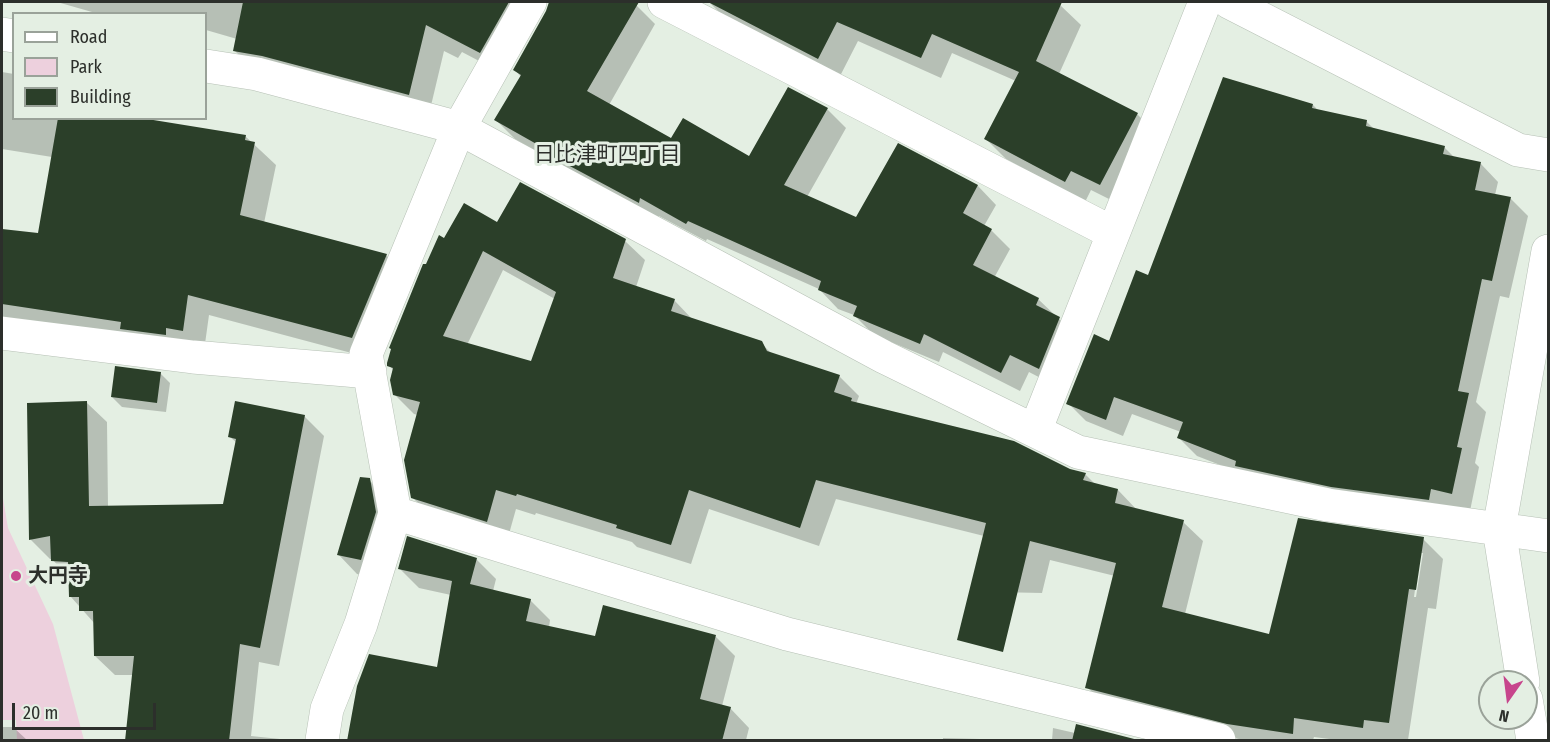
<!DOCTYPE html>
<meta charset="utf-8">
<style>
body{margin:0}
#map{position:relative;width:1550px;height:742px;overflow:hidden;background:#e4efe3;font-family:"Fira Sans Condensed",sans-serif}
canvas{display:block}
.frame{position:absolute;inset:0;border:3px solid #2c2f2b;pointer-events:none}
.legend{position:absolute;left:12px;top:12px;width:195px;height:108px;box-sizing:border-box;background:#e4efe3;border:2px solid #9aa299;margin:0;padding:8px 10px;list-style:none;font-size:18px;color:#2c2f2b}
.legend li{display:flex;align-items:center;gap:12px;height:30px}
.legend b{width:30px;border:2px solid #9aa299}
.north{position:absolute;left:1478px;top:670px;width:60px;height:60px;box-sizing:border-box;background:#e4efe3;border:2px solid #9aa299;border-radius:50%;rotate:194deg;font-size:16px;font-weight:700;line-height:24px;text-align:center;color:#2c2f2b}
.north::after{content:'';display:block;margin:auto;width:21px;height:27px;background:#c7458c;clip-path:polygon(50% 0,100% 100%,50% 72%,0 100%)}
.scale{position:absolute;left:12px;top:703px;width:144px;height:27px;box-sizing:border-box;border:3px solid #2c2f2b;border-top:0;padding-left:8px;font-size:18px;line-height:21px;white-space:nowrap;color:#2c2f2b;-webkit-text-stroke:4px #e4efe3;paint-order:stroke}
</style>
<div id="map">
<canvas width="1550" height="742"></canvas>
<div class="frame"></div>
<ul class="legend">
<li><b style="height:8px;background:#fff"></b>Road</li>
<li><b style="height:16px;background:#edd0dd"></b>Park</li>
<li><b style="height:16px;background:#2b3f29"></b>Building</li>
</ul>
<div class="north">N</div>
<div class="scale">20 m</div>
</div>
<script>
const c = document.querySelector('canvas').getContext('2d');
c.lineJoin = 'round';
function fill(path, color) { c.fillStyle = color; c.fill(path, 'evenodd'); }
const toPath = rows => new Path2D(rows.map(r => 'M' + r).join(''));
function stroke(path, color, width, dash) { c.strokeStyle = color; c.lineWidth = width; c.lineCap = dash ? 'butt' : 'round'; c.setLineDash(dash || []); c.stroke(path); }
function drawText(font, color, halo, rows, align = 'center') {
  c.font = font + ' "Fira Sans Condensed","Noto Sans JP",sans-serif'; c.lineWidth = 6; c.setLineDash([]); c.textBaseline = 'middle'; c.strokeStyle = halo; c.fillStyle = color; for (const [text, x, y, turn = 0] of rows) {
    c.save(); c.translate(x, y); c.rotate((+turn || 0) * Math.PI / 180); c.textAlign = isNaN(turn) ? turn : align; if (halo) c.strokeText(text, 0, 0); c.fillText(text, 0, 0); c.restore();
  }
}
fill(toPath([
 [2,492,8,528,53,624,84,740,17,740,16,720,2,720]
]), '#edd0dd');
fill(toPath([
 [57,2,540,2,500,72,462,52,458,58,444,51,429,114,255,71,235,51,237,39,206,30,206,14,99,14],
 [550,2,554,2,561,5,563,2,629,2,636,5,655,24,609,105,672,140,749,158,827,109,846,128,807,197,856,219,898,145,978,186,996,205,984,226,991,230,1010,249,994,278,1038,299,1078,337,1058,387,1029,372,1020,391,943,352,939,362,874,335,854,315,838,309,819,289,707,239,706,241,659,216,657,221,515,139,496,120,521,77,515,70,548,12],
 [709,2,1053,2,1060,5,1081,25,1059,74,1137,114,1157,134,1121,205,1091,190,1085,202,1006,159,986,139,1016,81,952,53,941,78,858,41,839,78,727,20],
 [2,72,14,74,14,118,132,118,245,136,276,165,264,223,386,255,407,277,374,359,209,315,204,351,2,326,2,230,39,235,52,157,2,149],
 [1313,105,1318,110,1366,121,1375,130,1444,147,1455,158,1481,164,1498,182,1495,195,1510,198,1528,216,1509,298,1500,296,1476,402,1486,412,1475,463,1479,467,1470,511,1255,483,1246,475,1197,456,1179,438,1181,432,1132,414,1123,436,1086,421,1068,403,1110,343,1149,277],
 [497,224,625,241,645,260,636,287,674,300,694,321,761,343,772,354,839,376,859,396,856,404,1085,474,1096,485,1118,490,1137,510,1183,522,1203,541,1185,614,1270,636,1423,539,1443,559,1436,609,1428,608,1408,740,1337,740,1314,737,1313,740,1243,740,1107,707,1087,687,1115,576,1050,560,1042,593,995,592,984,536,836,499,819,546,709,509,691,564,637,547,632,542,536,513,535,515,516,509,507,541,433,518,413,498,418,415,414,414,394,394,394,371,389,365,426,266,445,240],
 [503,270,555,299,532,362,467,345],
 [1420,553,1423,553,1416,597,1414,597],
 [160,373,170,383,166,412,122,407,112,397],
 [87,403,107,422,108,507,224,505,237,443,230,437,304,416,324,436,279,666,259,662,251,736,290,740,126,740,134,675,115,675,95,656,95,624,71,597,70,579,52,559,50,559,31,540],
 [369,480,388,499,380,579,357,574,338,554],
 [476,559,496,579,493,591,530,600,550,620,549,627,596,637,604,607,716,637,735,656,722,706,730,708,749,728,746,740,348,740,438,669,451,595,419,588,399,568],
 [2,727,13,727,27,740,2,740],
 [1053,728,1075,733,1136,740,1052,740],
 [943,738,980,739,981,740,943,740]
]), '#0003');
fill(toPath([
 [243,2,509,2,480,53,426,25,409,95,262,56,233,51],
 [549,2,639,2,587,91,671,138,683,118,749,156,788,87,828,108,784,185,856,217,898,143,978,185,963,213,992,229,973,265,1039,298,1036,305,1060,317,1039,369,1010,355,1001,373,924,334,920,344,853,316,857,306,818,290,821,281,688,221,686,224,640,198,639,203,538,149,540,146,494,120,521,75,513,70,546,11],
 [708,2,1062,2,1036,61,1138,113,1100,185,1071,171,1065,182,984,139,1019,72,932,34,921,58,837,22,818,59],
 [1223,77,1313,104,1312,108,1367,120,1366,126,1445,146,1443,154,1481,162,1475,190,1511,197,1492,281,1482,279,1458,391,1469,393,1457,447,1462,448,1452,494,1431,489,1429,500,1331,487,1235,466,1236,461,1177,438,1183,422,1114,397,1106,420,1066,404,1094,334,1109,341,1136,270,1148,275],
 [58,118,141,118,246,135,245,140,255,142,240,215,387,254,352,338,188,295,183,331,166,328,166,335,120,329,121,322,2,304,2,229,38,233],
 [520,182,626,239,613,278,675,299,671,311,762,341,767,351,840,375,834,392,852,398,851,401,1014,441,1070,469,1086,473,1083,480,1118,489,1115,503,1184,520,1162,607,1269,634,1298,518,1424,537,1416,590,1409,589,1389,723,1364,720,1363,728,1294,718,1293,734,1227,724,1085,688,1116,563,1030,541,1003,652,957,640,986,523,816,480,800,528,689,490,671,545,616,528,617,525,517,494,516,496,496,490,487,522,411,498,404,460,420,402,393,395,390,380,393,368,387,366,387,363,391,349,389,348,423,264,426,264,439,235,444,238,464,203,497,222],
 [483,251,556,292,531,361,443,336],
 [115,366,161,372,157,403,111,397],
 [87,401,89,506,223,504,236,439,228,437,235,401,305,415,260,648,240,644,229,741,125,741,134,656,94,656,93,611,79,611,79,597,69,597,68,562,51,561,50,536,29,540,27,403],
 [360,477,370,478,376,512,361,560,337,555],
 [407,536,477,558,470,584,531,599,526,621,595,636,603,605,716,635,700,699,731,707,722,741,347,741,357,686,369,654,437,667,452,581,398,569],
 [1076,724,1142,741,1072,741]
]), '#2b3f29');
const minor = toPath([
 [664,2,1113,233],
 [1229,2,1518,150,1548,155],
 [2,34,14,36],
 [206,66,257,74,459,128,884,357,1078,452,1328,505,1548,536],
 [2,333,193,357,370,372],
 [1035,431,1205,2],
 [395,513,787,634,1219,740],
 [1523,682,1499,529,1548,251],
 [1526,699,1533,740],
 [322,740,327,709,361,624,395,513,366,354,459,128,530,2]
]);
stroke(minor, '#b6c0b5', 34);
stroke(minor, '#fff', 33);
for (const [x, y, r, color] of [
 [16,576,6,"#c7458c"]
]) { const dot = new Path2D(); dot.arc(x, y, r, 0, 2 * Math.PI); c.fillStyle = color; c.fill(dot); stroke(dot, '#e4efe3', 2); }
drawText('bold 20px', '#2c2f2b', '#e4efe3', [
 ["大円寺",28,576]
], 'left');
drawText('21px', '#2c2f2b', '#e4efe3', [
 ["日比津町四丁目",607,155]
]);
</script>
